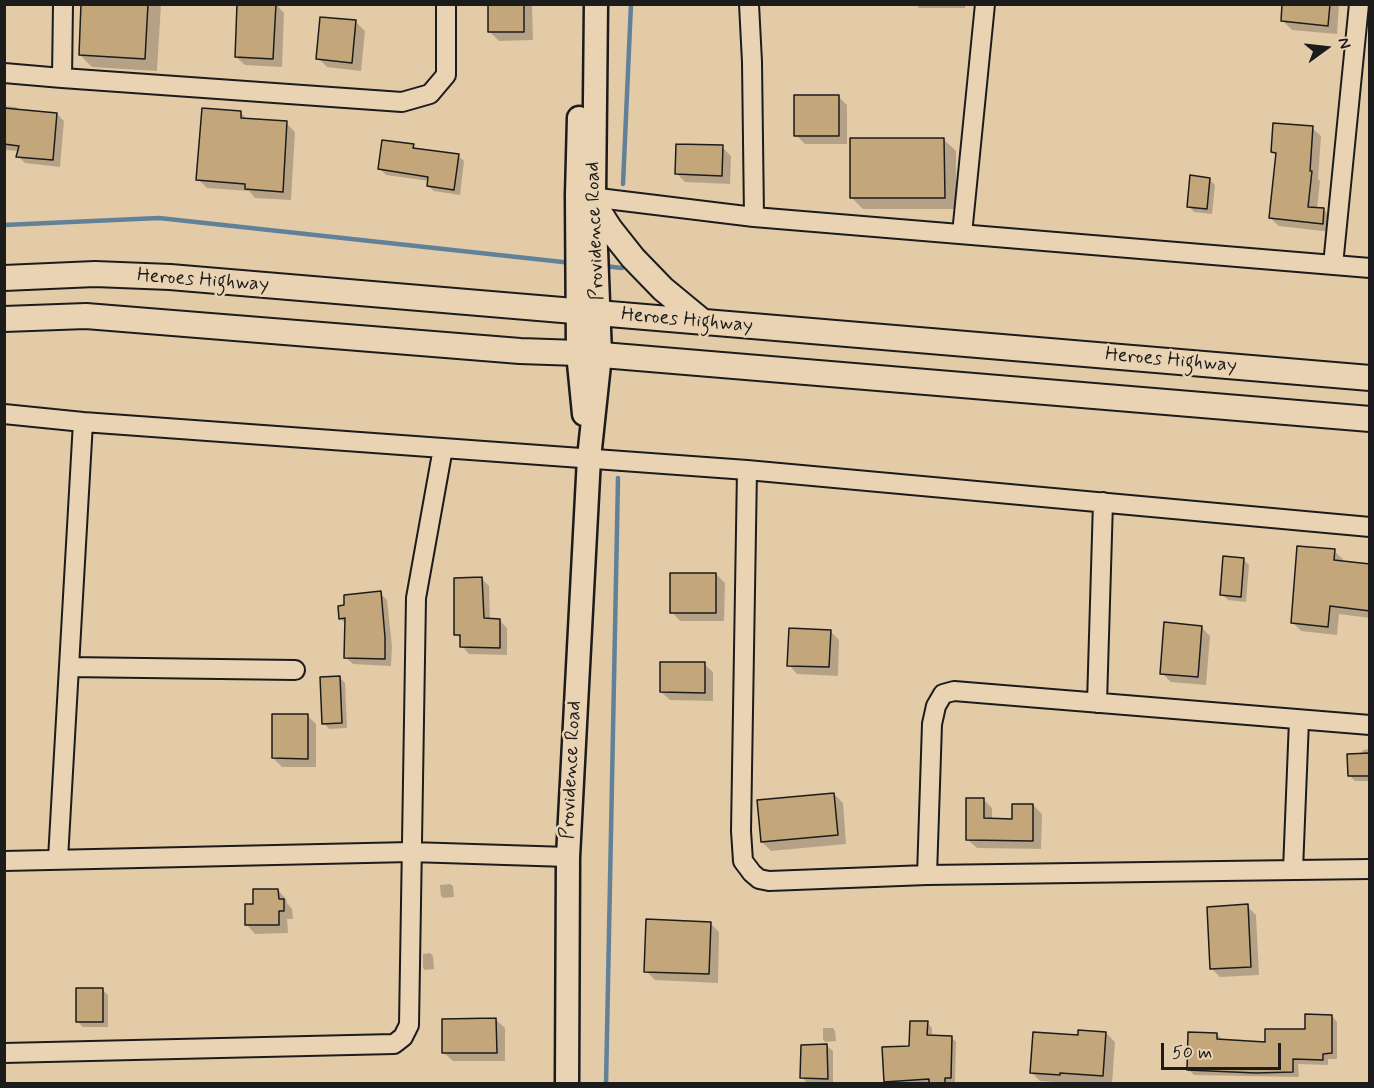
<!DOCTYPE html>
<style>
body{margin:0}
#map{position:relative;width:1374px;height:1088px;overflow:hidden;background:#e3cba8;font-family:Mynerve,sans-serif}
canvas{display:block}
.frame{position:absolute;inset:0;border:6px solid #1c1c1c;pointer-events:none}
.north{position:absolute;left:1296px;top:18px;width:60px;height:60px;-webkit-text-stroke:4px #e9d3b2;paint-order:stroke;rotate:75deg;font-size:16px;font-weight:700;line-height:24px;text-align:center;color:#1c1c1c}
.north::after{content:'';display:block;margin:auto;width:21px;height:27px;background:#1c1c1c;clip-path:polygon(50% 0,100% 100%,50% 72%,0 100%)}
.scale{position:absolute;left:1161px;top:1043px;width:120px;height:27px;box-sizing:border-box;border:3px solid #1c1c1c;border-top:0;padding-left:8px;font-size:18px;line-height:21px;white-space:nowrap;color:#1c1c1c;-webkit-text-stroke:4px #e9d3b2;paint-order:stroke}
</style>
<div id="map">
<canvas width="1374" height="1088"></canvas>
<div class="frame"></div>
<div class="north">N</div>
<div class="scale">50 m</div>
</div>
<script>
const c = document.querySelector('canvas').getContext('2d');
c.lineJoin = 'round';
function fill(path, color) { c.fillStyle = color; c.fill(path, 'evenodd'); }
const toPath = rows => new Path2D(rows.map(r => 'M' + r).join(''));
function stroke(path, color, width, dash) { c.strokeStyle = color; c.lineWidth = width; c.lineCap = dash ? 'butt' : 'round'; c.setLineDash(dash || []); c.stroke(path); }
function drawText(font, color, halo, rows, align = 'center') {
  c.font = font + ' Mynerve,sans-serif'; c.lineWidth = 5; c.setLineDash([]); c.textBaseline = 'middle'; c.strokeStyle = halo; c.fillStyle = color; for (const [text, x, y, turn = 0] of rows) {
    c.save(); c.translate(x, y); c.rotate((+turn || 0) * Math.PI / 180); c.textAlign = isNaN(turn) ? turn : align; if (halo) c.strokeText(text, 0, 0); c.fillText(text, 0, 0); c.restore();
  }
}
fill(toPath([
 [83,4,161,4,157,71,92,67,80,55],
 [276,4,284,13,282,67,245,65,236,57],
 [489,4,532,4,533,40,499,41,490,32],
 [916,4,965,4,965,8,919,8],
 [1284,4,1339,4,1337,34,1292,30,1283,21],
 [356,22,365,31,361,71,327,67,318,58],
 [838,96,847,105,847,144,805,144,796,135],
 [4,106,16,107,20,111,57,114,64,121,60,167,25,163,18,156,19,151,4,150],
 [241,113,248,120,286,123,295,132,291,200,255,198,249,191,207,188,198,179],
 [1312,128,1321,136,1318,179,1320,181,1317,209,1323,209,1332,218,1331,232,1279,226,1270,218,1277,156,1273,152],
 [944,140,956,151,956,209,863,209,851,197],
 [413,146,417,150,458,156,464,161,460,195,434,191,428,186,429,181,386,175,380,169],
 [722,147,731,156,730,184,685,182,677,174],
 [1209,179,1215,185,1212,214,1194,212,1189,206],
 [1334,551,1343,559,1343,562,1370,566,1370,618,1339,614,1337,635,1301,631,1292,622],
 [1243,559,1249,565,1246,602,1228,600,1222,594],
 [716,574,725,583,724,621,680,621,672,612],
 [482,579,489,586,490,620,499,620,507,628,507,655,469,654,462,646,462,640,456,634],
 [380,593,387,600,392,646,391,666,353,664,345,657,346,624,340,618],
 [1201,627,1210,636,1206,685,1171,682,1162,673],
 [830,631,839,640,838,676,797,674,789,665],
 [704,664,713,672,713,701,670,700,661,692],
 [339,677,345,683,347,728,329,729,324,723],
 [307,715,316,724,316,767,282,767,273,758],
 [1370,749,1370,781,1355,781,1350,776,1363,750],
 [834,794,843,803,846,844,771,851,762,842],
 [983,799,992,808,992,820,1014,820,1033,805,1042,814,1041,849,977,848,968,840],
 [450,884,453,886,454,897,443,898,441,896,440,885],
 [278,890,286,899,287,903,292,909,293,919,287,919,288,933,255,934,247,925],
 [1247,906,1256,915,1259,975,1220,977,1211,968],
 [710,923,719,932,718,983,655,980,646,971],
 [430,953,433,956,434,969,425,970,423,968,423,954],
 [103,990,108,995,108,1027,83,1027,77,1021],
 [1332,1016,1337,1022,1337,1059,1328,1059,1328,1065,1298,1064,1299,1077,1194,1075,1188,1069,1217,1034,1223,1041,1266,1044,1307,1030],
 [496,1020,505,1028,505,1061,453,1061,444,1053],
 [927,1023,932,1028,932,1037,951,1037,956,1042,955,1083,888,1084,885,1081],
 [823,1028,833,1028,835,1031,836,1041,825,1042,823,1039],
 [1106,1033,1115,1042,1112,1084,1068,1082,1068,1083,1040,1081,1031,1072,1079,1037],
 [827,1046,833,1051,833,1084,807,1083,802,1077]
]), '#0003');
stroke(toPath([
 [623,184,631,4],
 [4,225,159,218,572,263],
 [604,266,622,268],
 [606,1084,618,478]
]), '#618199', 4.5);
const building = toPath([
 [81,4,148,4,145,59,79,55,81,4],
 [237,4,276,4,273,59,235,57,237,4],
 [488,4,524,4,524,32,488,32,488,4],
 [1282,4,1330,4,1328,26,1281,21,1282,4],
 [320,17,356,20,352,63,316,59,320,17],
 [794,95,839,95,839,136,794,136,794,95],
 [4,108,57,113,53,160,16,157,19,146,4,144,4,108],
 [202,108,241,111,241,118,287,121,283,192,245,189,245,184,196,180,202,108],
 [1273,123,1313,126,1310,171,1312,171,1308,207,1324,208,1323,224,1269,218,1276,153,1271,152,1273,123],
 [850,138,944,138,945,198,850,198,850,138],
 [382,140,414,144,413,148,459,154,454,190,427,186,428,177,378,169,382,140],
 [676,144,723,145,722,176,675,174,676,144],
 [1190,175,1210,178,1207,209,1187,207,1190,175],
 [1297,546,1335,549,1334,560,1370,564,1370,611,1330,606,1328,627,1291,623,1297,546],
 [1223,556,1244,558,1241,597,1220,595,1223,556],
 [670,573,716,573,716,613,670,613,670,573],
 [482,577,484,618,500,619,500,648,460,647,460,635,454,635,454,578,482,577],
 [381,591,385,637,385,659,344,658,345,618,339,619,338,606,344,605,344,595,381,591],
 [1164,622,1202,626,1198,677,1160,674,1164,622],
 [789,628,831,630,829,667,787,666,789,628],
 [660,662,705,662,705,693,660,692,660,662],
 [340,676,342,723,322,724,320,677,340,676],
 [272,714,308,714,308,759,272,758,272,714],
 [1370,753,1370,776,1348,776,1347,754,1370,753],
 [834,793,838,835,761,842,757,800,834,793],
 [966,798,984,798,984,818,1012,819,1012,804,1033,804,1033,841,966,840,966,798],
 [253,889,278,889,279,899,284,899,284,911,279,911,279,925,245,925,245,904,253,904,253,889],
 [1248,904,1251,967,1210,969,1207,907,1248,904],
 [646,919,711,922,709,974,644,972,646,919],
 [76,988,103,988,103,1022,76,1022,76,988],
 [1305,1014,1332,1015,1332,1053,1323,1054,1323,1060,1293,1059,1293,1072,1256,1073,1187,1070,1188,1032,1217,1033,1217,1039,1265,1042,1265,1029,1305,1029,1305,1014],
 [496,1018,497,1053,442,1053,442,1019,496,1018],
 [910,1021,928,1021,927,1035,952,1036,951,1078,945,1078,945,1083,929,1083,929,1079,884,1082,882,1047,909,1046,910,1021],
 [1078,1030,1106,1032,1103,1076,1060,1073,1060,1075,1030,1073,1033,1032,1078,1035,1078,1030],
 [827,1044,828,1079,800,1078,801,1045,827,1044]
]);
fill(building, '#c4a67b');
stroke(building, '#1c1c1c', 1.5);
const minor = toPath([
 [749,4,752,62,754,217],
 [4,73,62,78,402,102,430,94,446,75,446,4],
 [62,78,63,4],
 [582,196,754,217,1370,268],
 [962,234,985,4],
 [1333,265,1359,4],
 [4,414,83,422,747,470,1370,527],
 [747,470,741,831,743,861,752,873,759,879,769,881,927,875,1370,869],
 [69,667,295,670],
 [1097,703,1103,502],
 [58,859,83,422],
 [4,861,411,852,568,857],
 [1293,870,1299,720],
 [927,875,932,724,936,706,943,694,954,691,1370,725],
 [4,1053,394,1044,403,1037,409,1025,416,598,443,448]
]);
const tertiary = toPath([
 [579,118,577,195,578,353,584,414],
 [567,1084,568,857,589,458,600,355,594,197,596,4]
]);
const secondary = toPath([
 [594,204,610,229,633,258,663,289,703,322],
 [4,278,95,274,170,277,1370,378],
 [4,319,86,316,520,351,578,353,1370,419]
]);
stroke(minor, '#1c1c1c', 22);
stroke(tertiary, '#1c1c1c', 27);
stroke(secondary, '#1c1c1c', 28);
stroke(minor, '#e9d3b2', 18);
stroke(tertiary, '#e9d3b2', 22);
stroke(secondary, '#e9d3b2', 24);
drawText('20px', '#1c1c1c', '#e9d3b2', [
 ["Providence Road",596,231,-92],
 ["Heroes Highway",203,281,4],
 ["Heroes Highway",687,321,5],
 ["Heroes Highway",1171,361,5],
 ["Providence Road",572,770,-87]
]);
</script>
